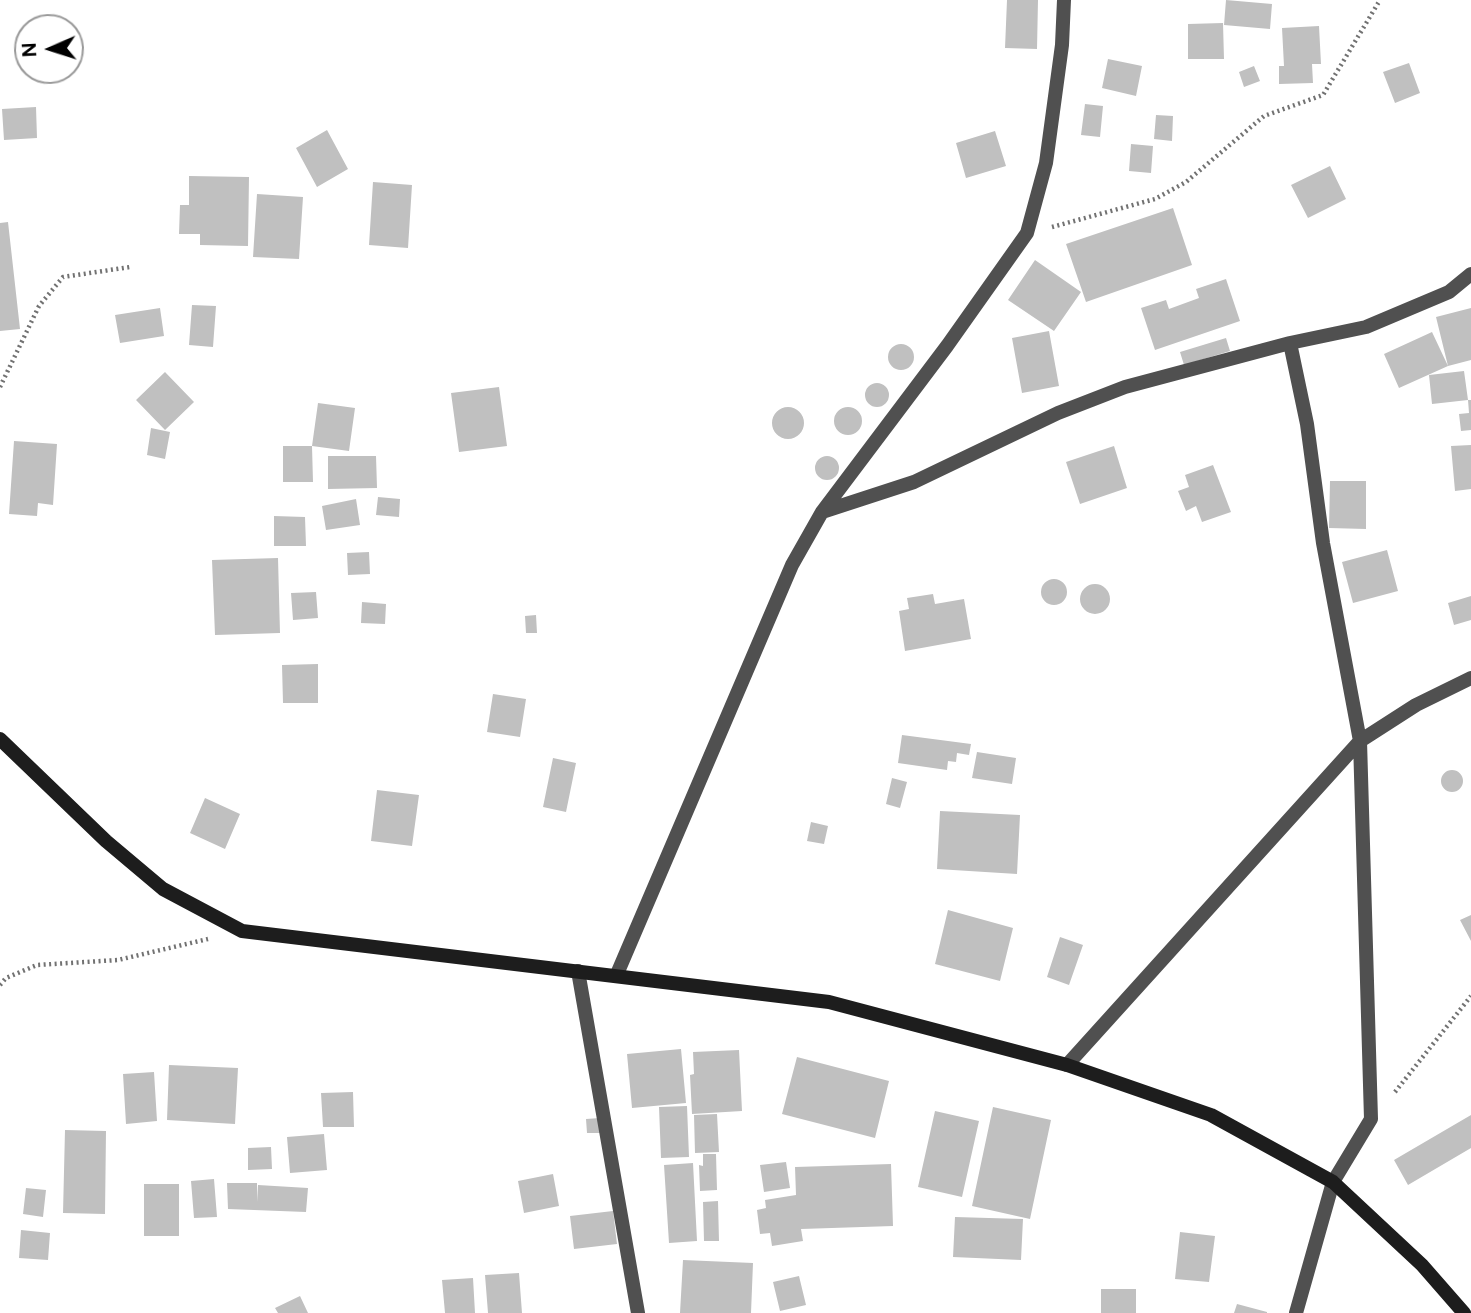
<!DOCTYPE html>
<style>
body{margin:0}
#map{position:relative;width:1471px;height:1313px;overflow:hidden;background:#fff;font-family:Figtree,sans-serif}
canvas{display:block}
.north{position:absolute;left:14px;top:14px;width:70px;height:70px;box-sizing:border-box;background:#fff;border:2px solid #999;border-radius:50%;rotate:267deg;font-size:19px;font-weight:700;line-height:28px;text-align:center;color:#000}
.north::after{content:'';display:block;margin:auto;width:24px;height:32px;background:#000;clip-path:polygon(50% 0,100% 100%,50% 72%,0 100%)}
</style>
<div id="map">
<canvas width="1471" height="1313"></canvas>
<div class="north">N</div>
</div>
<script>
const c = document.querySelector('canvas').getContext('2d');
c.lineJoin = 'round';
function fill(path, color) { c.fillStyle = color; c.fill(path, 'evenodd'); }
const toPath = rows => new Path2D(rows.map(r => 'M' + r).join(''));
function stroke(path, color, width, dash) { c.strokeStyle = color; c.lineWidth = width; c.lineCap = dash ? 'butt' : 'round'; c.setLineDash(dash || []); c.stroke(path); }
fill(toPath([
 [1007,0,1038,0,1037,49,1005,48],
 [1226,0,1272,4,1270,29,1224,25],
 [1223,23,1224,59,1188,59,1188,24],
 [1319,26,1321,64,1312,64,1313,83,1279,84,1279,66,1284,66,1282,28],
 [1108,59,1142,66,1136,96,1102,88],
 [1409,63,1420,93,1395,103,1383,72],
 [1254,66,1260,81,1244,87,1239,72],
 [1085,104,1103,106,1100,137,1081,135],
 [36,107,37,138,4,140,2,109],
 [1156,115,1173,116,1172,141,1154,139],
 [327,130,348,169,317,187,296,148],
 [995,131,1006,166,966,178,956,143],
 [1131,144,1153,146,1151,173,1129,171],
 [1330,166,1346,199,1308,218,1291,185],
 [189,176,249,177,248,246,200,245,200,234,179,234,180,205,189,205],
 [373,182,412,185,408,248,369,245],
 [257,194,303,197,299,259,253,257],
 [1173,208,1192,265,1086,302,1066,244],
 [8,222,20,329,0,331,0,223],
 [1035,260,1081,292,1054,331,1008,300],
 [1226,279,1240,321,1155,350,1141,308,1166,300,1169,309,1199,298,1196,289],
 [192,305,216,306,213,347,189,345],
 [160,308,164,336,120,343,115,315],
 [1471,308,1471,360,1448,366,1436,317],
 [1049,331,1059,386,1022,393,1012,338],
 [1432,332,1448,366,1399,388,1384,354],
 [1226,338,1230,351,1184,365,1180,352],
 '888 357a13 13 0 1 1 26 0a13 13 0 1 1-26 0Z',
 [1464,371,1468,400,1432,404,1429,375],
 [165,372,194,402,165,430,136,400],
 '865 395a12 12 0 1 1 24 0a12 12 0 1 1-24 0Z',
 [499,387,507,446,459,452,451,393],
 [1468,400,1471,400,1471,430,1461,431,1459,414,1469,413],
 [318,403,355,408,349,451,312,446,313,482,283,482,283,446,312,446],
 '772 423a16 16 0 1 1 32 0a16 16 0 1 1-32 0Z',
 '834 421a14 14 0 1 1 28 0a14 14 0 1 1-28 0Z',
 [151,428,170,432,165,459,147,455],
 [14,441,57,444,53,505,38,503,37,516,9,514],
 [1471,445,1471,489,1455,491,1451,446],
 [1114,446,1127,488,1080,504,1066,462],
 '815 468a12 12 0 1 1 24 0a12 12 0 1 1-24 0Z',
 [328,456,376,456,377,488,328,489],
 [1213,465,1231,512,1202,522,1196,506,1186,511,1178,491,1189,487,1185,475],
 [1330,481,1366,481,1366,529,1329,528],
 [378,497,400,499,399,517,376,515],
 [356,499,360,525,326,530,322,506],
 [274,516,305,517,306,546,274,546],
 [1387,550,1398,591,1353,603,1342,562],
 [369,552,370,574,348,575,347,553],
 [278,558,280,633,215,635,212,560],
 '1041 592a13 13 0 1 1 26 0a13 13 0 1 1-26 0Z',
 '1080 599a15 15 0 1 1 30 0a15 15 0 1 1-30 0Z',
 [316,592,318,618,293,620,291,593],
 [933,594,935,604,964,599,971,639,905,651,899,611,909,609,907,598],
 [1471,596,1471,620,1454,625,1448,603],
 [362,602,386,604,385,624,361,623],
 [536,615,537,633,526,633,525,616],
 [318,664,318,703,283,703,282,665],
 [493,694,526,699,520,737,487,732],
 [902,735,971,744,969,755,957,753,956,762,948,761,947,770,898,763],
 [977,752,1016,758,1012,784,972,778],
 [553,758,576,763,566,812,543,807],
 '1441 781a11 11 0 1 1 22 0a11 11 0 1 1-22 0Z',
 [892,778,907,782,900,808,886,804],
 [377,790,419,795,412,846,371,841],
 [205,798,240,814,225,849,190,833],
 [940,811,1020,815,1017,874,937,869],
 [811,822,828,826,824,844,807,841],
 [948,910,1013,928,1000,981,935,964],
 [1471,915,1471,941,1460,920],
 [1060,937,1083,945,1069,985,1047,977],
 [681,1049,686,1103,632,1108,627,1054],
 [739,1050,742,1111,692,1114,690,1075,694,1074,693,1052],
 [797,1057,889,1081,875,1138,782,1114],
 [169,1065,238,1068,235,1124,167,1120],
 [154,1072,157,1121,126,1124,123,1074],
 [353,1092,354,1127,323,1127,321,1093],
 [687,1106,689,1157,661,1158,659,1107],
 [993,1107,1051,1120,1030,1219,972,1206],
 [935,1111,979,1121,962,1197,918,1187],
 [717,1114,719,1152,695,1153,694,1115],
 [1471,1115,1471,1148,1408,1185,1394,1160],
 [600,1118,600,1133,587,1133,586,1119],
 [65,1130,106,1131,105,1214,63,1213],
 [324,1134,327,1170,290,1173,287,1137],
 [271,1147,272,1169,248,1170,248,1148],
 [703,1154,716,1154,717,1190,700,1191,699,1165,703,1166],
 [786,1162,790,1188,764,1192,760,1165],
 [693,1163,697,1241,669,1243,664,1165],
 [891,1164,893,1226,801,1229,803,1241,772,1246,770,1233,760,1234,757,1210,766,1208,765,1200,796,1195,795,1167],
 [553,1174,559,1206,524,1213,518,1181],
 [214,1179,217,1217,194,1218,191,1181],
 [227,1183,257,1183,257,1202,258,1185,308,1188,306,1212,228,1209],
 [144,1184,179,1184,179,1236,144,1236],
 [26,1188,46,1190,43,1217,23,1214],
 [718,1201,719,1241,704,1241,703,1202],
 [613,1211,617,1244,574,1249,570,1216],
 [955,1217,1023,1219,1021,1260,953,1257],
 [21,1230,50,1233,48,1260,19,1258],
 [1180,1232,1215,1236,1209,1282,1175,1279],
 [683,1260,753,1263,751,1313,680,1313],
 [519,1273,522,1313,488,1313,485,1275],
 [799,1276,806,1305,780,1311,773,1282],
 [473,1278,475,1313,445,1313,442,1280],
 [1101,1289,1136,1289,1136,1313,1101,1313],
 [300,1296,308,1313,278,1313,275,1308],
 [1237,1304,1267,1312,1267,1313,1234,1313]
]), '#c0c0c0');
stroke(toPath([
 [1052,227,1155,199,1186,182,1264,116,1323,95,1380,0],
 [0,387,39,306,63,277,130,267],
 [0,985,6,978,37,965,118,960,208,939],
 [1395,1092,1471,996]
]), '#727272', 4.5, [2, 3.5]);
stroke(toPath([
 [1290,343,1307,424,1323,543,1360,741,1371,1119,1333,1182,1296,1313],
 [822,512,914,482,1058,413,1125,387,1290,343,1366,327,1449,292,1471,274],
 [578,971,638,1313],
 [617,974,792,565,822,512,947,346,1027,233,1046,163,1062,45,1064,0],
 [1067,1065,1360,741,1416,705,1471,678]
]), '#505050', 14);
stroke(toPath([
 [0,739,106,841,163,889,242,931,829,1002,1067,1065,1211,1115,1333,1182,1422,1265,1464,1313]
]), '#1d1d1d', 14);
</script>
